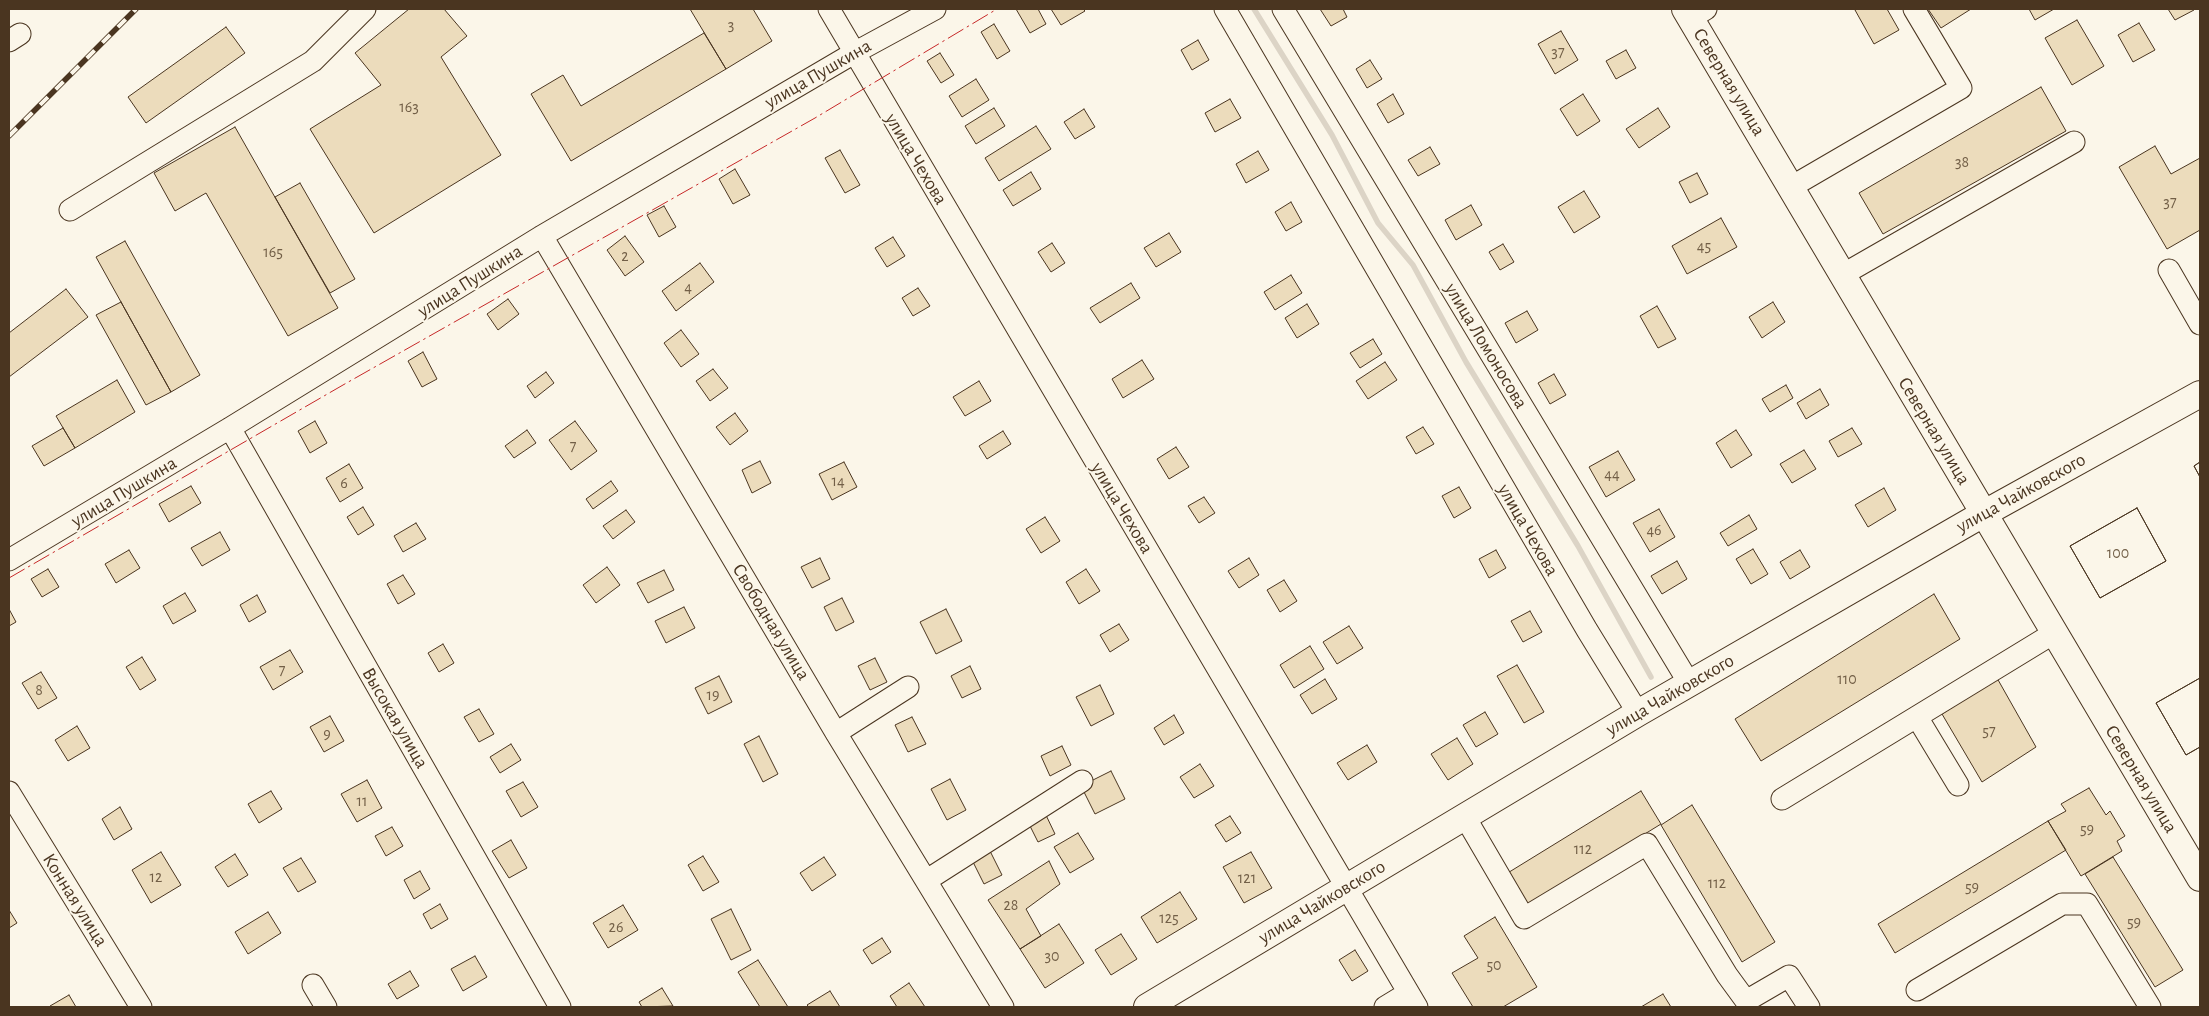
<!DOCTYPE html>
<meta charset="utf-8">
<style>
body{margin:0}
#map{position:relative;width:2209px;height:1016px;overflow:hidden;background:#fbf6e9;font-family:"Alegreya Sans",sans-serif}
canvas{display:block}
.frame{position:absolute;inset:0;border:10px solid #4a3520;pointer-events:none}
</style>
<div id="map">
<canvas width="2209" height="1016"></canvas>
<div class="frame"></div>
</div>
<script>
const c = document.querySelector('canvas').getContext('2d');
c.lineJoin = 'round';
const toPath = rows => new Path2D(rows.map(r => 'M' + r).join(''));
function stroke(path, color, width, dash) { c.strokeStyle = color; c.lineWidth = width; c.lineCap = dash ? 'butt' : 'round'; c.setLineDash(dash || []); c.stroke(path); }
function fill(path, color) { c.fillStyle = color; c.fill(path, 'evenodd'); }
function drawText(font, color, halo, rows, align = 'center') {
  c.font = font + ' "Alegreya Sans",sans-serif'; c.lineWidth = 4; c.setLineDash([]); c.textBaseline = 'middle'; c.strokeStyle = halo; c.fillStyle = color; for (const [text, x, y, turn = 0] of rows) {
    c.save(); c.translate(x, y); c.rotate((+turn || 0) * Math.PI / 180); c.textAlign = isNaN(turn) ? turn : align; if (halo) c.strokeText(text, 0, 0); c.fillText(text, 0, 0); c.restore();
  }
}
stroke(toPath([
 [1254,9,1332,135,1378,223,1413,265,1466,362,1578,546,1651,677]
]), '#dcd4c6', 5.5);
const building = toPath([
 [409,9,444,9,467,36,441,57,501,155,374,233,310,129,381,85,355,53,409,9],
 [690,9,753,9,772,41,726,69,690,9],
 [1016,9,1038,9,1046,24,1030,33,1016,9],
 [1051,9,1083,9,1085,11,1061,25,1051,9],
 [1320,9,1343,9,1347,17,1331,26,1320,9],
 [1858,9,1887,9,1899,30,1874,44,1855,10,1858,9],
 [1928,9,1971,9,1941,28,1928,9],
 [2029,9,2054,9,2035,20,2029,9],
 [2168,9,2193,9,2194,10,2175,20,2168,9],
 [2077,20,2104,66,2072,85,2045,38,2077,20],
 [2139,23,2155,50,2133,62,2118,35,2139,23],
 [994,24,1010,51,997,59,981,32,994,24],
 [226,27,245,53,146,123,128,97,226,27],
 [1561,31,1578,60,1555,74,1538,44,1561,31],
 [704,33,726,69,571,161,531,94,563,75,581,106,704,33],
 [1198,40,1209,60,1192,70,1181,50,1198,40],
 [1626,50,1636,68,1616,79,1606,61,1626,50],
 [940,53,954,75,941,83,927,61,940,53],
 [1370,60,1382,79,1367,88,1356,69,1370,60],
 [976,79,989,100,962,117,949,96,976,79],
 [2041,87,2066,131,1883,234,1859,193,2041,87],
 [1393,94,1404,114,1388,123,1377,104,1393,94],
 [1583,94,1600,121,1577,136,1560,109,1583,94],
 [1230,99,1241,118,1215,132,1205,113,1230,99],
 [994,108,1005,126,976,144,965,126,994,108],
 [1658,108,1670,127,1639,148,1626,129,1658,108],
 [1084,109,1095,127,1075,139,1064,122,1084,109],
 [1036,126,1051,149,999,181,985,158,1036,126],
 [235,127,338,308,288,336,206,193,175,211,154,173,235,127],
 [2155,146,2171,174,2200,158,2200,230,2167,249,2119,167,2155,146],
 [1430,147,1440,164,1418,176,1408,160,1430,147],
 [840,150,860,185,845,193,825,158,840,150],
 [1258,151,1269,170,1246,183,1236,164,1258,151],
 [735,169,750,195,733,204,719,179,735,169],
 [1031,172,1041,189,1013,206,1003,190,1031,172],
 [1697,173,1708,194,1690,203,1679,182,1697,173],
 [300,183,355,279,330,293,275,197,300,183],
 [1584,191,1600,217,1574,233,1558,207,1584,191],
 [1291,202,1302,222,1286,231,1275,212,1291,202],
 [1471,205,1482,225,1456,240,1445,220,1471,205],
 [664,206,676,227,659,237,647,215,664,206],
 [1721,218,1737,247,1687,274,1672,246,1721,218],
 [1169,233,1181,252,1156,267,1144,248,1169,233],
 [625,236,644,262,625,276,607,250,625,236],
 [893,237,905,256,887,267,875,248,893,237],
 [125,241,200,375,171,392,96,257,125,241],
 [1052,243,1065,263,1051,272,1038,252,1052,243],
 [1503,244,1514,262,1500,270,1489,252,1503,244],
 [700,263,714,282,676,311,662,291,700,263],
 [1291,275,1302,293,1275,310,1264,292,1291,275],
 [1131,283,1140,298,1100,323,1090,308,1131,283],
 [918,288,930,306,913,316,902,298,918,288],
 [66,289,88,317,9,377,9,333,66,289],
 [508,299,519,314,498,330,487,314,508,299],
 [121,302,171,392,146,405,96,315,121,302],
 [1773,302,1785,322,1762,338,1749,317,1773,302],
 [1307,304,1319,324,1297,338,1285,318,1307,304],
 [1657,306,1676,339,1658,348,1640,316,1657,306],
 [1527,311,1538,330,1516,343,1505,323,1527,311],
 [681,330,699,354,681,367,664,343,681,330],
 [1373,339,1382,354,1360,368,1350,353,1373,339],
 [423,352,437,379,422,387,408,361,423,352],
 [1142,360,1154,379,1123,398,1112,379,1142,360],
 [1385,362,1397,380,1368,399,1356,381,1385,362],
 [713,369,728,388,710,401,696,381,713,369],
 [546,372,554,383,535,398,527,386,546,372],
 [1554,374,1566,395,1550,404,1538,383,1554,374],
 [117,380,135,412,75,448,56,416,117,380],
 [979,381,991,401,965,416,953,397,979,381],
 [1786,385,1793,398,1770,412,1762,399,1786,385],
 [1820,389,1829,405,1806,419,1797,403,1820,389],
 [735,413,748,431,730,445,716,427,735,413],
 [315,421,327,443,310,453,298,431,315,421],
 [575,421,597,451,571,470,549,440,575,421],
 [1423,427,1434,444,1416,454,1406,437,1423,427],
 [63,428,75,448,44,466,32,446,63,428],
 [1852,428,1862,444,1838,457,1829,441,1852,428],
 [527,430,536,443,514,458,505,446,527,430],
 [1736,430,1752,455,1731,468,1716,443,1736,430],
 [1003,431,1011,444,987,459,979,446,1003,431],
 [1176,447,1189,467,1169,479,1157,459,1176,447],
 [1804,450,1816,469,1792,483,1780,464,1804,450],
 [1618,451,1635,480,1606,497,1589,467,1618,451],
 [760,461,771,483,752,493,742,470,760,461],
 [844,462,857,487,832,500,819,474,844,462],
 [2200,462,2200,477,2194,466,2200,462],
 [2200,462,2200,477,2194,466,2200,462],
 [349,464,363,488,340,502,326,478,349,464],
 [611,481,618,491,593,509,586,499,611,481],
 [191,486,201,503,169,522,159,504,191,486],
 [1459,487,1471,508,1454,518,1442,496,1459,487],
 [1884,488,1896,510,1868,527,1855,505,1884,488],
 [1204,497,1215,513,1199,523,1188,506,1204,497],
 [363,507,374,525,358,535,347,517,363,507],
 [2137,508,2166,561,2100,598,2070,546,2137,508],
 [2137,508,2166,561,2100,598,2070,546,2137,508],
 [1659,509,1675,537,1650,552,1633,523,1659,509],
 [626,510,635,522,613,539,603,526,626,510],
 [1749,515,1757,529,1728,546,1720,533,1749,515],
 [1045,517,1060,541,1041,553,1026,529,1045,517],
 [416,523,426,539,403,552,394,536,416,523],
 [220,532,230,550,202,566,191,548,220,532],
 [1753,549,1768,574,1751,584,1736,559,1753,549],
 [129,550,140,568,116,583,105,564,129,550],
 [1496,550,1506,568,1489,578,1479,559,1496,550],
 [1800,550,1810,567,1790,579,1780,562,1800,550],
 [820,558,830,579,812,588,801,567,820,558],
 [1249,558,1259,575,1239,588,1228,571,1249,558],
 [1677,561,1687,579,1662,594,1651,576,1677,561],
 [607,567,620,585,596,603,583,585,607,567],
 [48,569,59,587,42,597,31,579,48,569],
 [1086,569,1100,591,1079,604,1066,582,1086,569],
 [664,570,674,590,648,603,637,583,664,570],
 [403,575,415,594,398,604,387,584,403,575],
 [1284,580,1297,601,1280,612,1267,590,1284,580],
 [185,593,196,611,173,624,163,606,185,593],
 [1934,594,1960,639,1761,761,1735,719,1934,594],
 [257,595,266,612,249,622,240,605,257,595],
 [842,598,854,622,836,631,824,607,842,598],
 [684,607,695,628,666,643,655,621,684,607],
 [9,609,16,622,9,626,9,609],
 [946,609,962,641,936,654,920,622,946,609],
 [1530,611,1542,632,1523,642,1511,621,1530,611],
 [1119,624,1129,640,1110,652,1100,635,1119,624],
 [1349,626,1363,648,1337,664,1323,642,1349,626],
 [443,644,454,663,439,672,428,653,443,644],
 [1310,646,1324,669,1294,688,1280,665,1310,646],
 [290,650,303,672,273,690,260,667,290,650],
 [142,657,156,680,140,690,126,667,142,657],
 [875,658,887,682,870,690,858,666,875,658],
 [1517,665,1544,712,1524,723,1497,676,1517,665],
 [970,666,981,689,962,698,951,676,970,666],
 [41,672,57,698,38,709,22,683,41,672],
 [719,676,732,702,708,714,695,688,719,676],
 [1997,678,2036,747,1982,782,1942,714,1997,678],
 [2200,678,2200,747,2186,755,2156,703,2200,678],
 [2200,678,2200,747,2186,755,2156,703,2200,678],
 [1325,679,1337,699,1312,714,1300,695,1325,679],
 [1100,685,1114,714,1091,726,1076,697,1100,685],
 [479,709,494,734,479,742,464,717,479,709],
 [1485,712,1498,734,1476,747,1463,725,1485,712],
 [1174,715,1184,733,1164,745,1154,728,1174,715],
 [330,716,344,741,324,752,310,727,330,716],
 [912,717,926,744,908,752,895,725,912,717],
 [77,726,90,748,68,761,55,740,77,726],
 [759,736,778,774,763,782,744,744,759,736],
 [1457,738,1473,764,1448,780,1431,754,1457,738],
 [511,744,521,760,500,773,490,757,511,744],
 [1367,745,1377,762,1348,780,1337,763,1367,745],
 [1062,746,1071,765,1050,776,1041,756,1062,746],
 [1200,764,1214,786,1194,798,1180,777,1200,764],
 [1111,771,1125,799,1095,814,1081,786,1111,771],
 [950,779,966,810,947,820,931,789,950,779],
 [367,780,382,808,357,822,341,794,367,780],
 [523,782,538,807,521,817,506,791,523,782],
 [2089,788,2106,815,2110,811,2125,836,2117,841,2122,851,2081,876,2048,821,2066,811,2061,804,2089,788],
 [271,791,282,809,259,823,248,804,271,791],
 [1641,791,1661,824,1526,907,1506,874,1641,791],
 [1692,805,1775,942,1742,962,1661,825,1692,805],
 [120,807,132,829,114,840,102,819,120,807],
 [1044,811,1055,834,1038,842,1027,820,1044,811],
 [1230,816,1241,833,1226,842,1215,825,1230,816],
 [2048,821,2066,850,1895,953,1878,924,2048,821],
 [392,827,403,846,386,856,375,836,392,827],
 [1078,833,1094,859,1070,873,1054,847,1078,833],
 [511,840,527,868,509,878,492,851,511,840],
 [989,849,1002,875,984,884,971,858,989,849],
 [161,852,181,885,151,903,132,870,161,852],
 [1251,852,1272,888,1244,903,1223,867,1251,852],
 [235,854,248,875,228,887,215,867,235,854],
 [703,856,719,882,703,891,688,865,703,856],
 [824,857,836,875,812,891,800,873,824,857],
 [2113,857,2183,970,2155,987,2085,874,2113,857],
 [301,858,316,882,298,892,283,868,301,858],
 [1049,861,1060,884,1026,909,1041,936,1020,949,988,900,1049,861],
 [420,871,430,889,414,899,404,880,420,871],
 [1180,892,1197,919,1157,943,1141,917,1180,892],
 [440,904,448,919,431,929,423,914,440,904],
 [623,905,638,930,608,948,593,923,623,905],
 [731,909,751,950,731,960,711,919,731,909],
 [9,910,17,923,9,928,9,910],
 [268,912,281,933,248,954,235,932,268,912],
 [1495,917,1537,987,1503,1007,1473,1007,1452,973,1478,958,1464,936,1495,917],
 [1059,924,1084,963,1045,988,1020,949,1059,924],
 [1121,934,1137,959,1111,975,1095,950,1121,934],
 [882,938,891,952,872,964,863,950,882,938],
 [1355,950,1368,971,1352,981,1339,960,1355,950],
 [475,956,487,977,463,991,451,969,475,956],
 [758,960,788,1007,760,1007,738,972,758,960],
 [410,971,419,986,397,999,388,984,410,971],
 [909,983,925,1007,897,1007,890,996,909,983],
 [662,988,673,1006,642,1007,639,1002,662,988],
 [830,991,840,1007,809,1007,807,1005,830,991],
 [1663,994,1671,1007,1641,1007,1663,994],
 [69,995,76,1007,50,1007,50,1006,69,995]
]);
fill(building, '#ecdcbc');
stroke(building, '#4a3520', 1);
const minor = toPath([
 [829,9,1417,1007],
 [1225,9,1587,630,1638,713],
 [1283,9,1689,683],
 [1691,18,1706,9],
 [9,41,20,34],
 [1791,187,1961,88,1914,9],
 [70,210,313,61,365,9],
 [542,236,836,733,1003,1007],
 [2169,270,2200,324],
 [1842,275,2074,142],
 [230,428,560,1007],
 [9,560,230,428,542,236,854,53,935,9],
 [1917,717,1958,785],
 [836,733,908,687],
 [9,792,141,1007],
 [1782,799,2054,633],
 [1465,817,1524,918,1647,844,1727,975,1746,1001,1789,976,1809,1007],
 [927,880,1082,781],
 [313,985,326,1007],
 [1917,990,2062,904,2087,904,2150,1007],
 [1385,1007,1408,993]
]);
const major = toPath([
 [1685,9,2200,878],
 [1147,1007,1638,713,1983,514,2200,394]
]);
stroke(minor, '#4a3520', 23);
stroke(major, '#4a3520', 28);
stroke(minor, '#fbf6e9', 21);
stroke(major, '#fbf6e9', 26);
const rail = toPath([
 [9,136,136,9]
]);
stroke(rail, '#4a3520', 5.5);
stroke(rail, '#fbf6e9', 4, [11]);
stroke(toPath([
 [9,578,343,385,815,118,997,9]
]), '#c62828', 1, [18, 4, 2.5, 4]);
drawText('16px', '#725f47', null, [
 ["3",731,25],
 ["37",1558,52],
 ["163",409,107],
 ["38",1962,162],
 ["37",2170,202],
 ["45",1704,246],
 ["165",273,252],
 ["2",625,256],
 ["4",688,287],
 ["7",573,446],
 ["44",1612,474],
 ["14",838,481],
 ["6",344,483],
 ["46",1654,530],
 ["100",2118,553],
 ["7",282,670],
 ["110",1847,679],
 ["8",39,690],
 ["19",713,695],
 ["57",1989,731],
 ["9",327,734],
 ["11",362,801],
 ["59",2087,829],
 ["112",1583,849],
 ["12",156,877],
 ["121",1247,878],
 ["112",1717,883],
 ["59",1972,887],
 ["28",1011,905],
 ["125",1169,918],
 ["59",2134,922],
 ["26",616,927],
 ["30",1052,956],
 ["50",1494,965]
]);
drawText('19px', '#4a3520', '#fbf6e9', [
 ["улица Пушкина",818,74,-30],
 ["Северная улица",1729,82,59],
 ["улица Чехова",916,159,59],
 ["улица Пушкина",470,281,-32],
 ["улица Ломоносова",1486,346,59],
 ["Северная улица",1934,431,59],
 ["улица Пушкина",124,492,-31],
 ["улица Чайковского",2021,493,-29],
 ["улица Чехова",1122,508,59],
 ["улица Чехова",1528,530,60],
 ["Свободная улица",771,622,59],
 ["улица Чайковского",1670,695,-30],
 ["Высокая улица",395,718,60],
 ["Северная улица",2141,779,59],
 ["Конная улица",75,900,58],
 ["улица Чайковского",1322,902,-31]
]);
</script>
